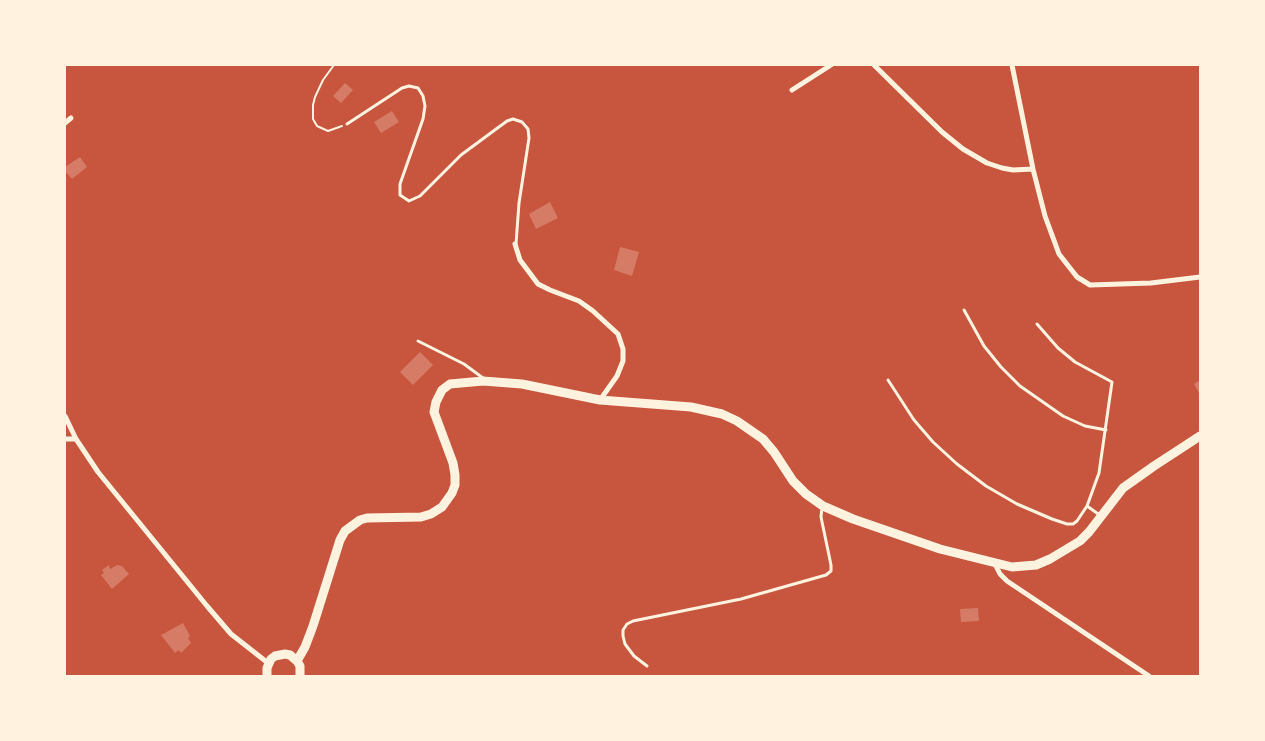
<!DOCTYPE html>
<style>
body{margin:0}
#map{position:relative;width:1265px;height:741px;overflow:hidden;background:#c8553d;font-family:Inter,sans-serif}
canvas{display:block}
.frame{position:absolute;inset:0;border:66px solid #fff3e0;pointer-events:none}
</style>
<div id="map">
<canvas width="1265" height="741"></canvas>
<div class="frame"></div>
</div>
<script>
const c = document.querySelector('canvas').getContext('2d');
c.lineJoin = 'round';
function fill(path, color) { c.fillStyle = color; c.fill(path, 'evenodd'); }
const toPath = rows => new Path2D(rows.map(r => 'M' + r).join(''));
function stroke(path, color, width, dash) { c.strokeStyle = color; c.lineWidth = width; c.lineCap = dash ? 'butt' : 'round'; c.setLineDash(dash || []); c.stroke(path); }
fill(toPath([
 [345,83,353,90,341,103,333,96],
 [392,111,399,122,381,133,374,122],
 [80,157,87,167,72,179,65,171,65,167],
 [550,202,558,218,536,229,529,214],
 [620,247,639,252,632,276,614,270],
 [420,352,433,365,413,385,400,372],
 [1200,380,1200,395,1194,384],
 [109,565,110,569,117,565,122,566,129,574,112,589,101,575,104,573,102,570],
 [978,608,979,621,961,622,960,609],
 [183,623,190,636,188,638,191,643,181,653,179,650,175,653,161,635]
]), '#d67c66');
stroke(toPath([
 [334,65,323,80,315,97,313,105,313,119,317,126,328,131,342,126]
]), '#fff3e0', 2);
stroke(toPath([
 [347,124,402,88,409,86,418,88,423,96,425,106,423,119,400,184,400,195,409,201,420,196,461,155,507,121,513,119,522,122,528,129,529,138,519,203,516,244],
 [964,310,984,346,1001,367,1020,386,1063,416,1085,426,1106,430],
 [418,341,464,364,483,378],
 [888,380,914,420,933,442,957,464,986,486,1017,504,1052,519,1067,524,1073,524,1077,521,1087,506,1099,473,1112,382,1075,362,1058,348,1037,324],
 [1087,506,1101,516],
 [647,666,634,656,625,644,623,636,623,630,627,624,633,621,741,599,826,575,831,571,831,565,821,517,822,507]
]), '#fff3e0', 3);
stroke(toPath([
 [874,65,942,132,963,149,987,163,1002,168,1013,170,1033,169],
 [1012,65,1033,169,1045,216,1059,254,1077,277,1090,285,1151,283,1200,277],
 [792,90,831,65],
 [65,123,71,118],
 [515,244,520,260,538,284,550,290,579,301,593,311,618,334,623,349,623,361,617,376,600,400],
 [65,416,76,439,98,472,207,606,231,634,268,663],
 [65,439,76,439],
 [995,564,1000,574,1007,581,1149,676]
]), '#fff3e0', 5);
stroke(toPath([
 [297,661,305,647,313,626,340,540,345,531,360,520,367,518,421,517,431,514,442,507,452,493,455,485,455,475,453,463,434,412,436,402,442,390,450,384,483,381,522,384,600,400,691,407,722,414,737,421,763,439,774,452,793,481,806,494,823,506,853,519,940,549,1012,567,1036,565,1050,559,1080,541,1089,532,1123,488,1154,466,1200,436],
 [267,676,267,668,271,659,275,656,285,654,290,655,297,661,300,666,300,676]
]), '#fff3e0', 9);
</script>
